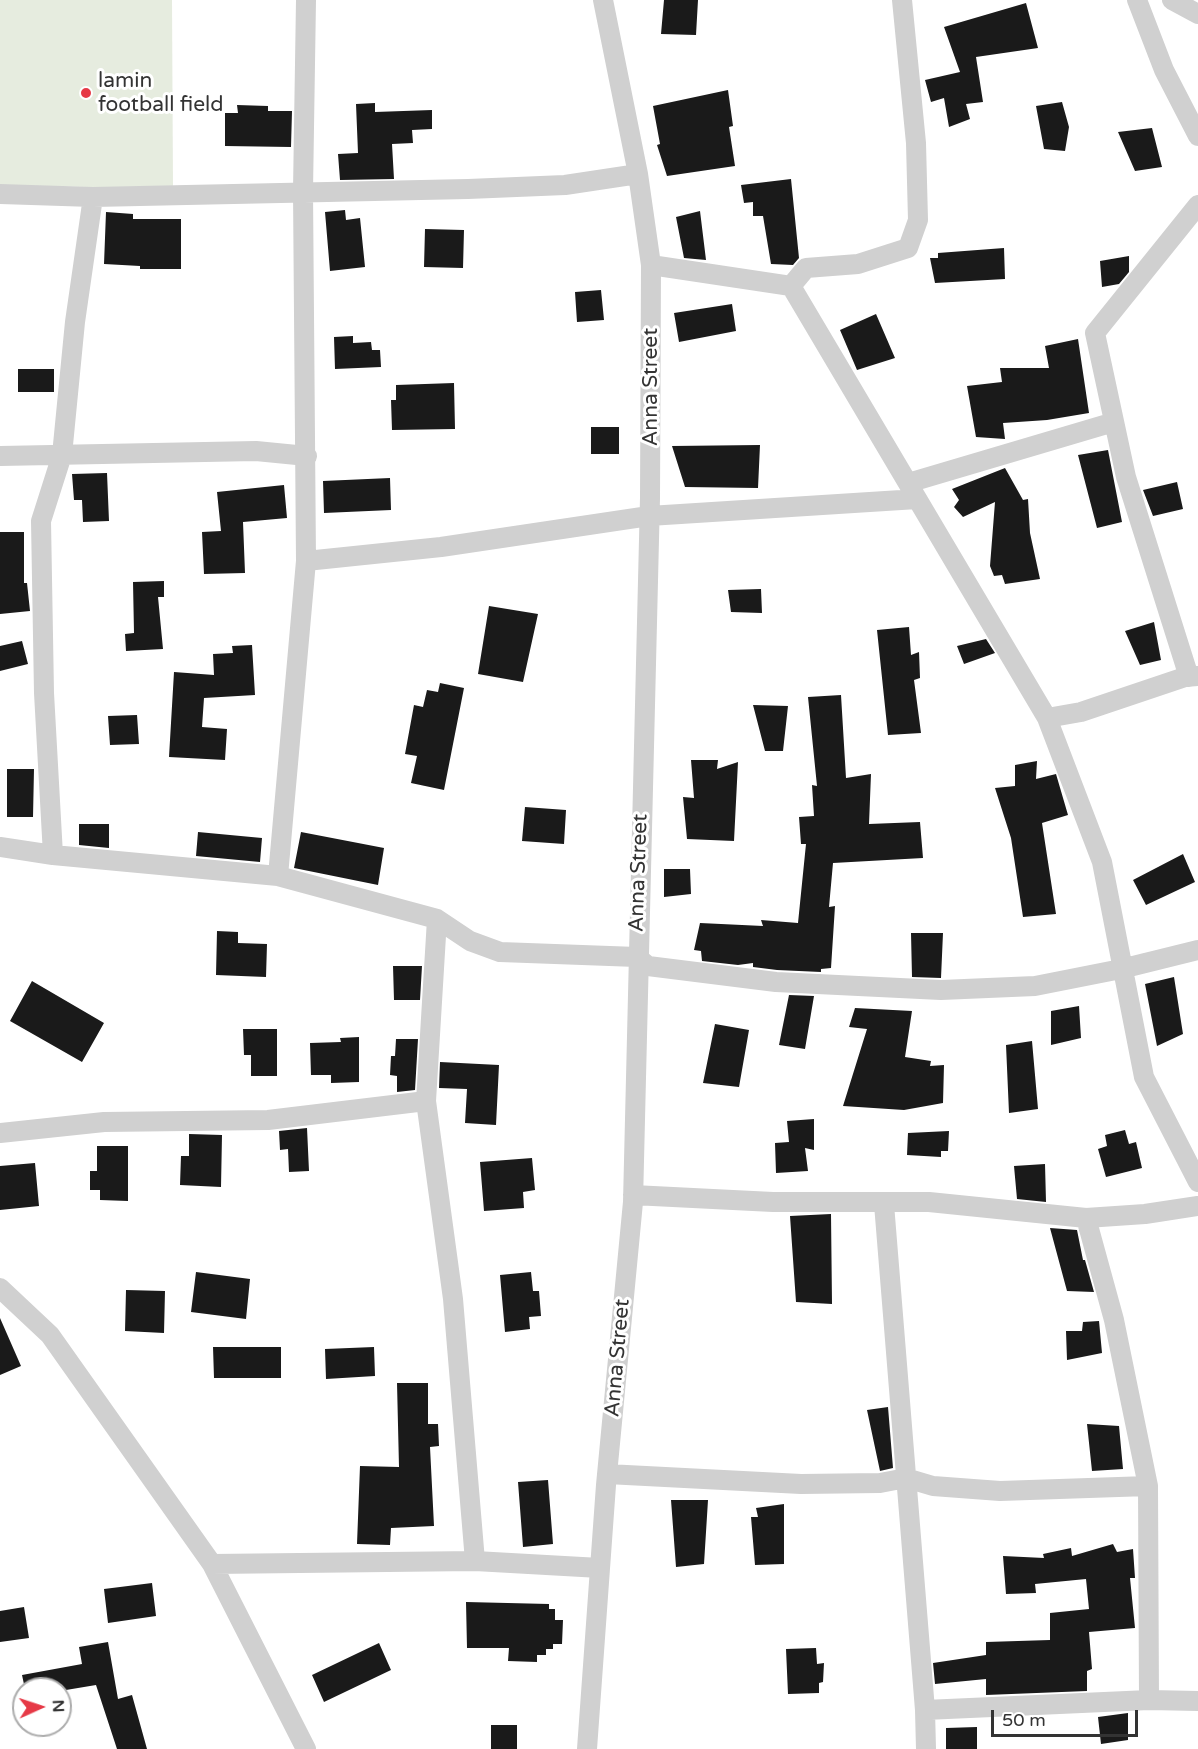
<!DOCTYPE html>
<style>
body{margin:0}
#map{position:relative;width:1198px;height:1749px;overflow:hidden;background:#fff;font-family:"Varela Round",sans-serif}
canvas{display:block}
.north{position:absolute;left:12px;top:1677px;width:60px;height:60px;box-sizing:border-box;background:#fff;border:2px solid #adadad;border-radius:50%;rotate:87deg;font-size:16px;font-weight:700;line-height:24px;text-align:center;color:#333}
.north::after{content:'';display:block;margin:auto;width:21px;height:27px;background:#e63946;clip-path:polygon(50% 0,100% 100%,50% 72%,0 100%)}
.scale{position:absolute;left:991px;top:1710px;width:147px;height:27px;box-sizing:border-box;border:3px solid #333;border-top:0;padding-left:8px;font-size:18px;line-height:21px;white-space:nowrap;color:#333;-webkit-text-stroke:4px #fff;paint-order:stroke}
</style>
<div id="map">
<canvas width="1198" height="1749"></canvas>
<div class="north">N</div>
<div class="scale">50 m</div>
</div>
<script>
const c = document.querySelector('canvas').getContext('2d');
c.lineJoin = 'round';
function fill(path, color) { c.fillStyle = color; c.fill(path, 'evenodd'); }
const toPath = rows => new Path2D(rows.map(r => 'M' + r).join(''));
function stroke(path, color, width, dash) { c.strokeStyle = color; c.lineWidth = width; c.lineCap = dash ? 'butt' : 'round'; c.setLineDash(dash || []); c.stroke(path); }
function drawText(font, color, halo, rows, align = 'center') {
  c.font = font + ' "Varela Round",sans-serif'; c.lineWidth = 6; c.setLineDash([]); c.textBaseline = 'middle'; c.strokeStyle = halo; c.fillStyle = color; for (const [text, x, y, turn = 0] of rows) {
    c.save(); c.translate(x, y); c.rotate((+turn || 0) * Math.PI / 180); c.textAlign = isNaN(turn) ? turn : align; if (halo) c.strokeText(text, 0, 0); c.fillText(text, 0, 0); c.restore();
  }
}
fill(toPath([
 [0,0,172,0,173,189,0,185]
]), '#e6ecdf');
fill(toPath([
 [664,0,698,0,696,35,661,34],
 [1026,3,1038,48,976,57,983,102,966,104,970,119,949,127,944,98,931,102,925,80,960,72,944,27],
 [728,90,733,126,729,127,735,166,667,176,657,145,660,144,653,106],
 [1062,102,1069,127,1065,151,1044,149,1036,106],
 [375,103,375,112,432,110,432,129,412,130,413,143,392,144,394,179,340,180,338,154,358,153,356,104],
 [237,105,268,106,268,111,292,111,291,147,225,146,225,113,238,113],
 [1152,128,1162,167,1135,171,1118,132],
 [791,179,799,258,793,265,771,264,763,216,753,216,753,202,744,203,741,185],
 [345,210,346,220,360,218,365,267,330,271,325,212],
 [700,211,706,260,684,258,676,217],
 [106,212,133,214,133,219,181,219,181,269,140,269,140,266,104,264],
 [425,229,464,230,463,268,424,267],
 [1004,248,1005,279,935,283,930,258,938,258,938,253],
 [1129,256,1129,272,1119,284,1102,287,1100,261],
 [601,290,604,320,577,322,575,292],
 [732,304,736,331,679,342,674,313],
 [876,314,895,358,857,370,840,330],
 [353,336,353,343,371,342,372,350,380,350,381,367,335,369,334,337],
 [1078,339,1089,413,1047,420,1003,423,1005,439,976,437,967,386,1002,382,1000,368,1049,368,1045,346],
 [18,369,54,369,54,392,18,392],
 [454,383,455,429,392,430,391,400,396,400,396,385],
 [591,427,619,427,619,454,591,454],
 [760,445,758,488,685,487,672,446],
 [1108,450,1122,522,1097,528,1078,455],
 [1005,468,1023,500,1028,499,1030,533,1040,579,1005,584,1002,575,994,576,990,566,995,502,963,517,954,507,959,500,952,489],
 [107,473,109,521,83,522,82,500,74,500,72,474],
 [390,478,391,510,324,513,323,481],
 [1177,482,1183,509,1153,516,1143,490],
 [284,485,287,518,243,522,245,573,204,574,202,532,221,531,217,492],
 [0,532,24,532,24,583,27,583,30,611,0,614],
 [164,581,164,597,158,597,163,649,126,651,125,634,134,633,133,582],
 [761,589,762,613,731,612,728,590],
 [489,606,538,614,523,682,478,674],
 [1154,622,1161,660,1140,665,1125,631],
 [909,627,911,655,919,652,920,678,914,680,921,733,888,735,877,630],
 [986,639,995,653,964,664,957,646],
 [22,641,28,664,0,671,0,646],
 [252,645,255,695,204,698,202,727,227,729,225,760,169,757,174,672,214,675,213,654,233,653,232,646],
 [440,683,464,688,444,790,411,783,417,756,405,754,414,705,423,707,427,690,438,692],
 [841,695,846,778,871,774,869,824,920,822,923,858,833,863,829,907,835,906,831,968,821,969,821,972,777,970,753,967,753,963,738,965,702,961,701,951,694,950,700,923,763,926,761,920,798,923,806,844,801,844,799,817,814,816,812,785,817,786,808,697],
 [753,705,788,706,783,751,765,751],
 [137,715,139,744,110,745,108,716],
 [691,760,718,760,717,769,738,762,734,841,687,839,683,797,694,798],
 [1037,761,1036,779,1056,774,1068,815,1042,823,1056,914,1023,917,1011,838,995,788,1015,786,1015,765],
 [7,769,34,769,33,817,7,817],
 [525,807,566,810,564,844,522,841],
 [79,824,109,824,109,848,79,845],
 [198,832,262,838,260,862,196,856],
 [301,832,384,848,378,885,294,868],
 [1183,854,1195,882,1146,905,1133,880],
 [664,869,690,869,691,894,664,897],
 [217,931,238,932,238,943,267,944,266,977,216,975],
 [911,933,943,933,941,978,912,977],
 [393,966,422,966,420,1000,394,1000],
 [1174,977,1183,1034,1157,1046,1145,984],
 [32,981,104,1023,82,1062,10,1021],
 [789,995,814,996,805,1049,779,1045],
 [1079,1006,1081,1038,1051,1045,1051,1011],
 [855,1008,912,1011,905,1057,931,1061,930,1066,944,1065,943,1103,904,1110,843,1106,867,1029,849,1027],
 [715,1024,749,1030,739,1087,703,1083],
 [243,1029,277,1029,277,1076,251,1076,251,1055,244,1055],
 [359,1037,359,1082,331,1083,331,1075,311,1075,310,1043,341,1042,340,1038],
 [396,1039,418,1039,415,1090,397,1092,397,1076,390,1075,391,1056,395,1056],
 [1032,1041,1038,1109,1009,1113,1006,1045],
 [440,1062,499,1065,496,1125,465,1123,467,1089,439,1088],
 [814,1119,814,1150,805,1148,808,1171,776,1173,775,1143,789,1142,787,1121],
 [307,1128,309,1171,289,1172,288,1149,280,1150,279,1131],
 [1125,1130,1129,1144,1136,1142,1142,1168,1106,1177,1098,1149,1107,1146,1105,1135],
 [949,1131,948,1151,941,1151,941,1157,907,1155,908,1133],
 [189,1134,222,1135,221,1187,180,1185,181,1156,189,1156],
 [97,1146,128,1146,128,1201,100,1200,100,1190,90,1190,90,1171,97,1171],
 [532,1158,535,1190,523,1192,524,1208,484,1211,480,1162],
 [35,1163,39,1206,0,1210,0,1166],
 [1045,1164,1046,1202,1017,1199,1014,1166],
 [831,1214,832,1304,796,1302,790,1216],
 [1050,1228,1077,1230,1083,1260,1085,1260,1094,1292,1067,1291],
 [196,1272,250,1279,246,1319,191,1312],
 [531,1272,533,1291,539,1291,541,1316,529,1317,530,1329,505,1332,500,1275],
 [126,1290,165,1291,164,1333,125,1331],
 [0,1318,21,1366,0,1375],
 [1099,1321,1102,1353,1067,1360,1066,1331,1082,1331,1083,1322],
 [213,1347,281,1347,281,1378,214,1378],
 [374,1347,375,1376,326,1379,325,1349],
 [397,1383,428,1383,428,1424,438,1424,439,1446,430,1447,434,1526,391,1528,390,1545,357,1544,360,1466,399,1467],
 [888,1407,893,1468,880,1471,867,1410],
 [1087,1424,1119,1426,1123,1469,1092,1471],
 [548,1480,553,1544,523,1547,518,1482],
 [671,1500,708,1500,704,1564,676,1567],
 [784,1504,784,1564,755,1565,751,1517,758,1517,756,1508],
 [1113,1544,1117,1552,1133,1549,1135,1578,1130,1578,1135,1628,1089,1632,1092,1669,1087,1671,1087,1691,986,1695,986,1679,935,1684,933,1663,986,1655,986,1642,1050,1640,1050,1613,1089,1609,1086,1579,1035,1584,1036,1593,1006,1594,1003,1556,1044,1558,1043,1554,1071,1548,1072,1556],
 [152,1583,156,1616,108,1623,104,1589],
 [466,1602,549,1604,549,1609,555,1609,555,1620,563,1620,562,1644,553,1644,553,1649,546,1649,546,1655,537,1655,537,1662,508,1661,509,1648,467,1648],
 [24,1607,29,1638,0,1642,0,1611],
 [108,1642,118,1699,132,1695,147,1749,117,1749,96,1685,60,1691,25,1689,22,1675,82,1664,79,1647],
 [379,1643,391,1670,324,1702,312,1675],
 [816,1648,817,1664,824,1663,823,1682,819,1683,819,1693,788,1694,786,1649],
 [1128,1713,1128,1740,1101,1744,1098,1717],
 [491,1725,517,1725,517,1749,491,1749],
 [977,1727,977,1749,946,1749,946,1728]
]), '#1a1a1a');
stroke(toPath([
 [1137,0,1164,70,1198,136],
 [1172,0,1198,14],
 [0,194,93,197,468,189,565,185,638,174],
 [651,265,791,286,1047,718,1102,862,1144,1077,1198,1182],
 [791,286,806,268,858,264,908,248,918,220,916,143,902,0],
 [0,456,256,451,307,456],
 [908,483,1114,422],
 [306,561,441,547,649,516,917,499],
 [1189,677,1126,477,1095,333,1198,205],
 [1047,718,1081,712,1185,677,1198,676],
 [0,847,53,855,278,876,437,919,470,941,500,952,637,957,648,966,776,982,941,990,1035,986,1121,969,1198,950],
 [53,855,44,693,41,521,62,455,75,322,93,197],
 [278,876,306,561,303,191,306,0],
 [437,919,426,1101,453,1299,475,1561],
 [0,1133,104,1122,268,1120,426,1101],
 [633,1195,773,1202,929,1202,1086,1218,1145,1214,1198,1206],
 [884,1204,925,1710,926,1749],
 [1086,1218,1114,1320,1148,1486,1149,1700],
 [0,1288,50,1335,212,1564,306,1749],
 [607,1474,801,1484,880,1483,906,1478,933,1486,1000,1491,1148,1486],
 [212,1564,475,1561,600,1568],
 [925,1710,1149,1700,1198,1701],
 [587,1749,606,1485,633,1202,650,498,651,265,638,174,603,0]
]), '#d0d0d0', 20);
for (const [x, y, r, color] of [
 [86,93,6,"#e63946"]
]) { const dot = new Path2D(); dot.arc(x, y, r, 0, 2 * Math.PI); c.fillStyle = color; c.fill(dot); stroke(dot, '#fff', 2); }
drawText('21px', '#333', '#fff', [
 ["lamin",98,81],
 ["football field",98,105]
], 'left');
drawText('21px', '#333', '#fff', [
 ["Anna Street",651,387,-90],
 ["Anna Street",639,873,-88],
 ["Anna Street",618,1358,-85]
]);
</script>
